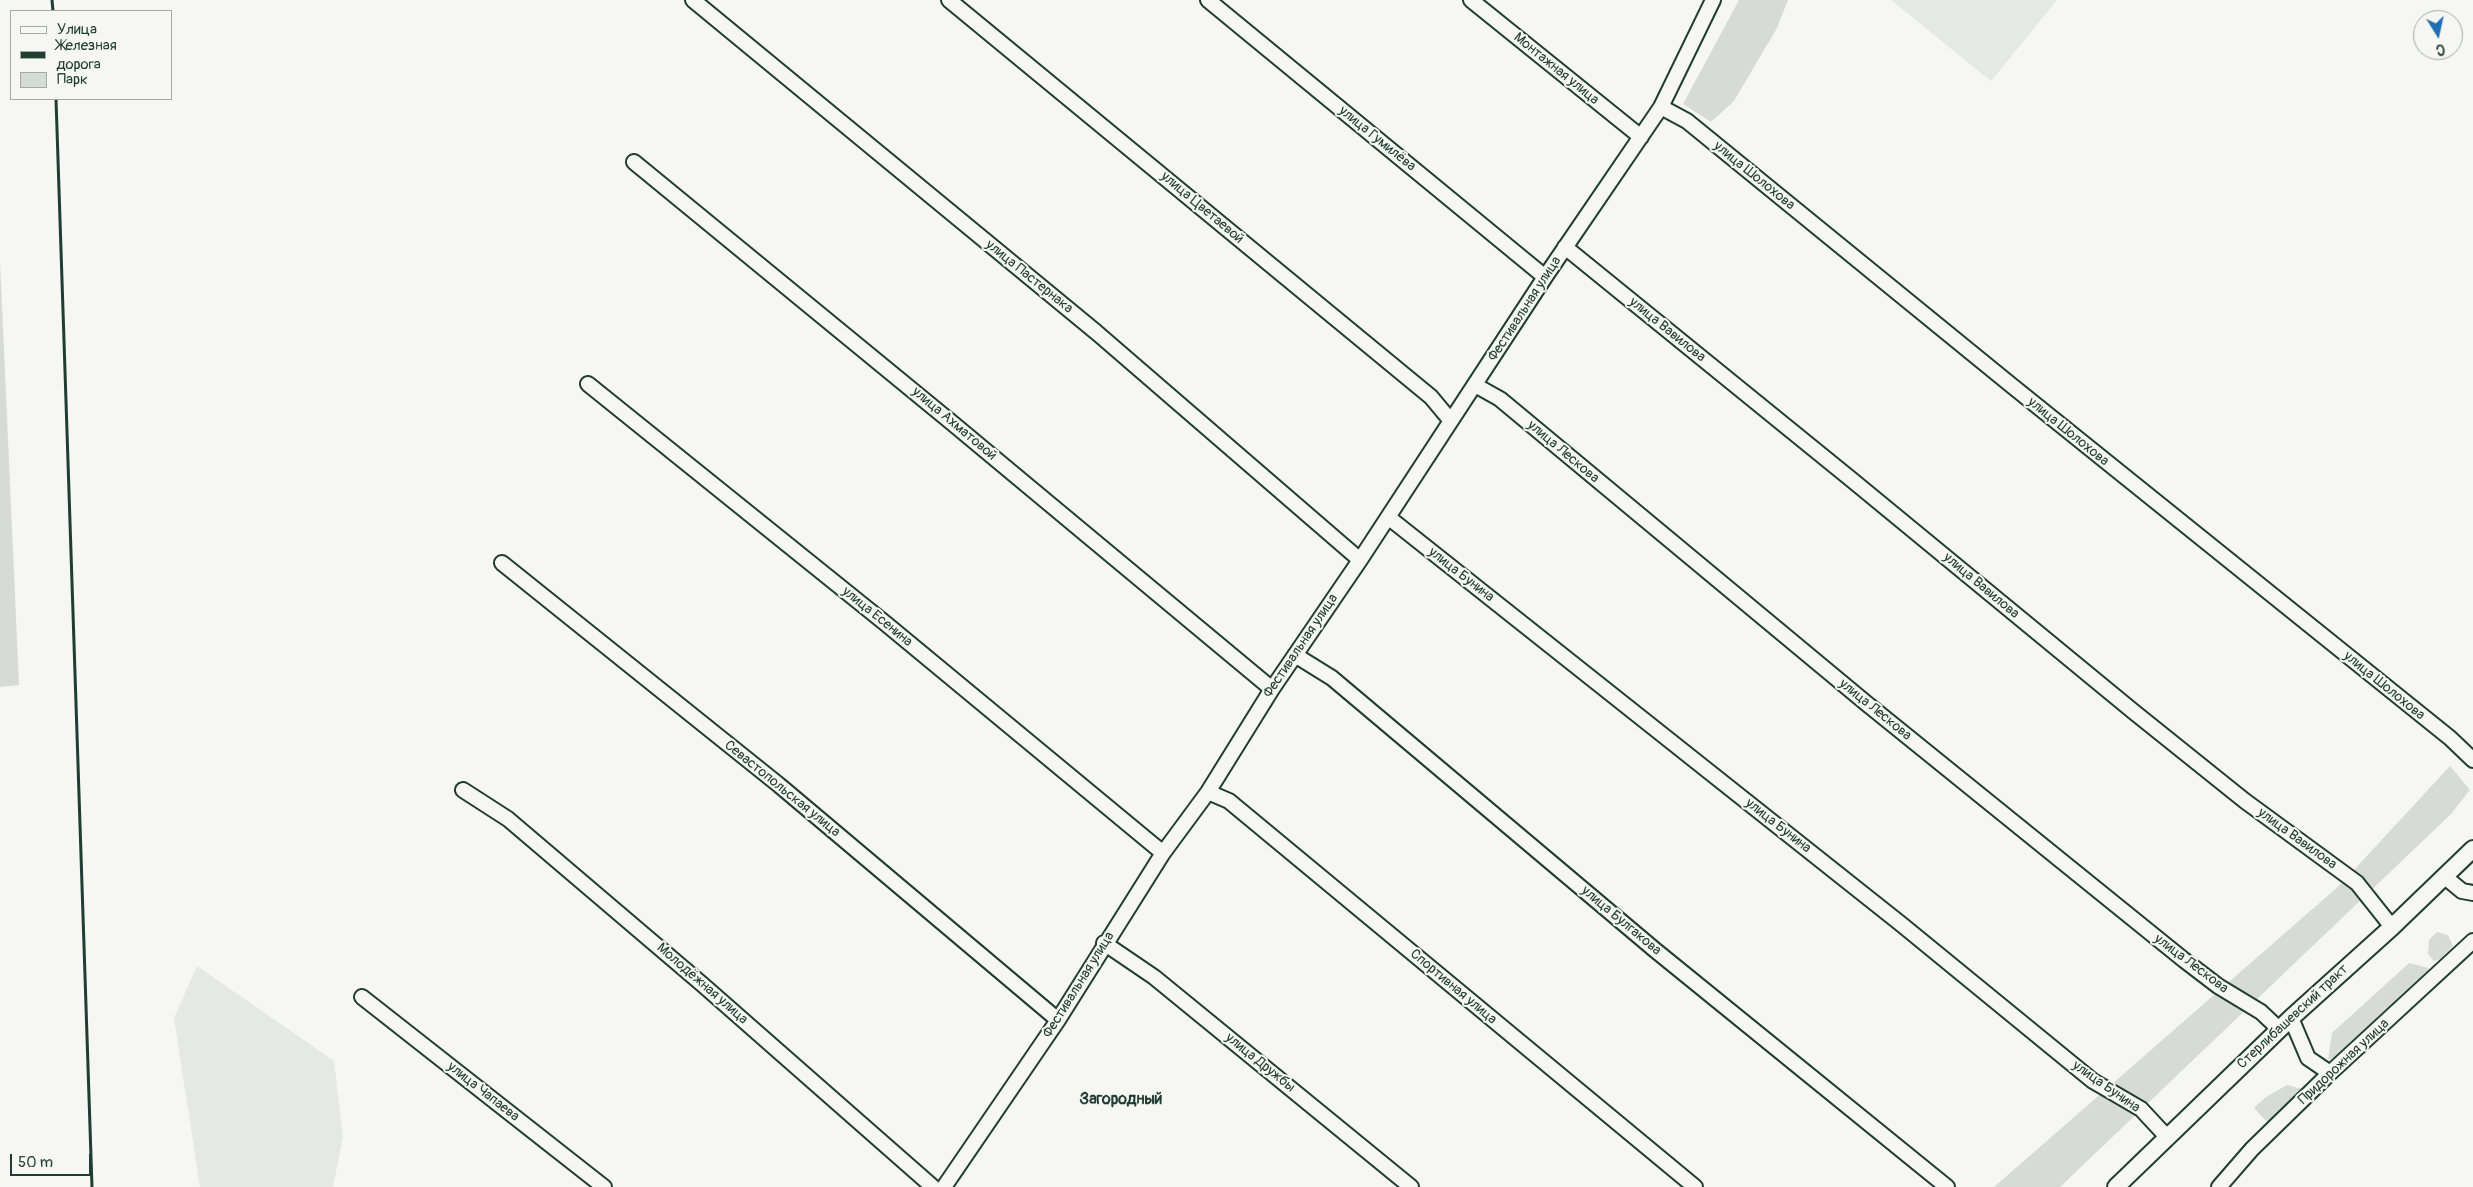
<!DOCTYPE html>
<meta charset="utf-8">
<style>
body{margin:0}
#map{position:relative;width:2473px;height:1187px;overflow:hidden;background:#f6f6f2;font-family:Pangolin,sans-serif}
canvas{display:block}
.legend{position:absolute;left:10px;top:10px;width:162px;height:90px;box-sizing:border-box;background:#f6f6f2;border:1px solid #a0aca6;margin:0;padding:6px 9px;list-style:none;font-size:15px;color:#1f3d34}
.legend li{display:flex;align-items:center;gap:10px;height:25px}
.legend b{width:25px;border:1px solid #a0aca6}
.north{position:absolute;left:2413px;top:10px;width:50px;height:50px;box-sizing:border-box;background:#f6f6f2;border:1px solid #a0aca6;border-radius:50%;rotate:170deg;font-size:14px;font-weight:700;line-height:20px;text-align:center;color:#1f3d34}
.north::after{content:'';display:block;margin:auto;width:18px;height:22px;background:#1f6fb2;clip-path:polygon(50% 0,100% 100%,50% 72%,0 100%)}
.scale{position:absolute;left:10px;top:1154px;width:81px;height:22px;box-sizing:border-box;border:2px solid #1f3d34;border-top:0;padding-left:6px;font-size:15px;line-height:18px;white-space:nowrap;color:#1f3d34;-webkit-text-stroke:4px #f6f6f2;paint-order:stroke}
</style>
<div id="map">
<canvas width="2473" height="1187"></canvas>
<ul class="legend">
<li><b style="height:6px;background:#f6f6f2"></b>Улица</li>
<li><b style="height:6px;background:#1f3d34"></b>Железная дорога</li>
<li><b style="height:14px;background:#d6dbd6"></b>Парк</li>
</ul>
<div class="north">С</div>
<div class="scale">50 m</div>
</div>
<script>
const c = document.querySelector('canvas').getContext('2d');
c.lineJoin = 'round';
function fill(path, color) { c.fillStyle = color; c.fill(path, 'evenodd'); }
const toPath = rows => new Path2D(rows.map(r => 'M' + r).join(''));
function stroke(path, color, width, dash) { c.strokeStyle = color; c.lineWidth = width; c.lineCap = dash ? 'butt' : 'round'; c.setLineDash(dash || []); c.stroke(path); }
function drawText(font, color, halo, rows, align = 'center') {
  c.font = font + ' Pangolin,sans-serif'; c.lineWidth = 4; c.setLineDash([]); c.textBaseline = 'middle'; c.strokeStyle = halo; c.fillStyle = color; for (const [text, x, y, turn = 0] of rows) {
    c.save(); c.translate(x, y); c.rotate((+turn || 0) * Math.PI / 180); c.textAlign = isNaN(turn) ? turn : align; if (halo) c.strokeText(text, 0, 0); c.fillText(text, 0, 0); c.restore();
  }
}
fill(toPath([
 [1891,0,2057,0,1991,81],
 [197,966,334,1061,343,1137,333,1187,200,1187,174,1018]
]), '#e6e8e4');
fill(toPath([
 [1739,0,1788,0,1777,28,1734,101,1711,122,1683,104],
 [0,261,19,685,0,687],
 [2450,766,2470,790,2451,814,2060,1187,1994,1187,2340,885],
 [2437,932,2448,935,2453,946,2440,959,2434,961,2428,954,2429,940],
 [2409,963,2429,968,2426,974,2340,1056,2328,1060,2332,1033],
 [2287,1085,2302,1089,2269,1124,2254,1108,2266,1097]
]), '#d6dbd6');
const minor = toPath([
 [693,0,1096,332,1360,560],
 [949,0,1431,397,1451,421],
 [1208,0,1545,277],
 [1471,0,1641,137],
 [1661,107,1687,121,2011,385,2450,738,2473,760],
 [634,162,951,422,1272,689],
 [1565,247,1852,480,2134,712,2245,801,2357,883,2392,927],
 [588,384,885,623,1163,853],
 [1475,385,1500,399,1866,703,2184,960,2218,986,2261,1012,2279,1029],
 [1388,517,1901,924,2093,1081,2141,1109,2167,1137],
 [502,563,779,785,1058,1020],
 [1295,655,1332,678,1655,950,1947,1187],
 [463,790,508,819,703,985,933,1187],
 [1208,792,1229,801,1695,1187],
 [2445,877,2462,891,2473,893],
 [1104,943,1154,977,1411,1187],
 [362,997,604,1187],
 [2291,1018,2308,1058,2330,1073],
 [944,1187,1058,1020,1163,853,1208,792,1272,689,1360,560,1545,277,1661,107,1713,0],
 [2219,1187,2252,1149,2330,1073,2473,941]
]);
const major = toPath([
 [2116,1187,2291,1018,2392,927,2473,849]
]);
stroke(minor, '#1f3d34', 18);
stroke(major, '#1f3d34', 20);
stroke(minor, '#f6f6f2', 14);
stroke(major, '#f6f6f2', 16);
stroke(toPath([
 [52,0,53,11],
 [56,99,92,1187]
]), '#1f3d34', 3);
drawText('14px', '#1f3d34', '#f6f6f2', [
 ["Монтажная улица",1556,69,39],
 ["улица Гумилёва",1377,139,39],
 ["улица Шолохова",1754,176,39],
 ["улица Цветаевой",1202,208,40],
 ["улица Пастернака",1029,277,39],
 ["Фестивальная улица",1525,309,-57],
 ["улица Вавилова",1667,330,39],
 ["улица Ахматовой",954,424,40],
 ["улица Шолохова",2068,432,39],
 ["улица Лескова",1563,452,40],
 ["улица Бунина",1461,575,38],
 ["улица Вавилова",1981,586,40],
 ["улица Есенина",877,617,39],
 ["Фестивальная улица",1301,646,-56],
 ["улица Шолохова",2384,686,39],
 ["улица Лескова",1875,710,39],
 ["Севастопольская улица",782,789,39],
 ["улица Бунина",1778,826,38],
 ["улица Вавилова",2297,839,36],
 ["улица Булгакова",1621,921,40],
 ["улица Лескова",2191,964,37],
 ["Молодёжная улица",702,984,41],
 ["Фестивальная улица",1079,985,-58],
 ["Спортивная улица",1453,987,40],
 ["Стерлибашевский тракт",2293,1017,-43],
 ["Придорожная улица",2344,1062,-43],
 ["улица Дружбы",1260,1063,39],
 ["улица Бунина",2106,1087,35],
 ["улица Чапаева",483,1092,38]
]);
drawText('bold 16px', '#1f3d34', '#f6f6f2', [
 ["Загородный",1121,1100]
]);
</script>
